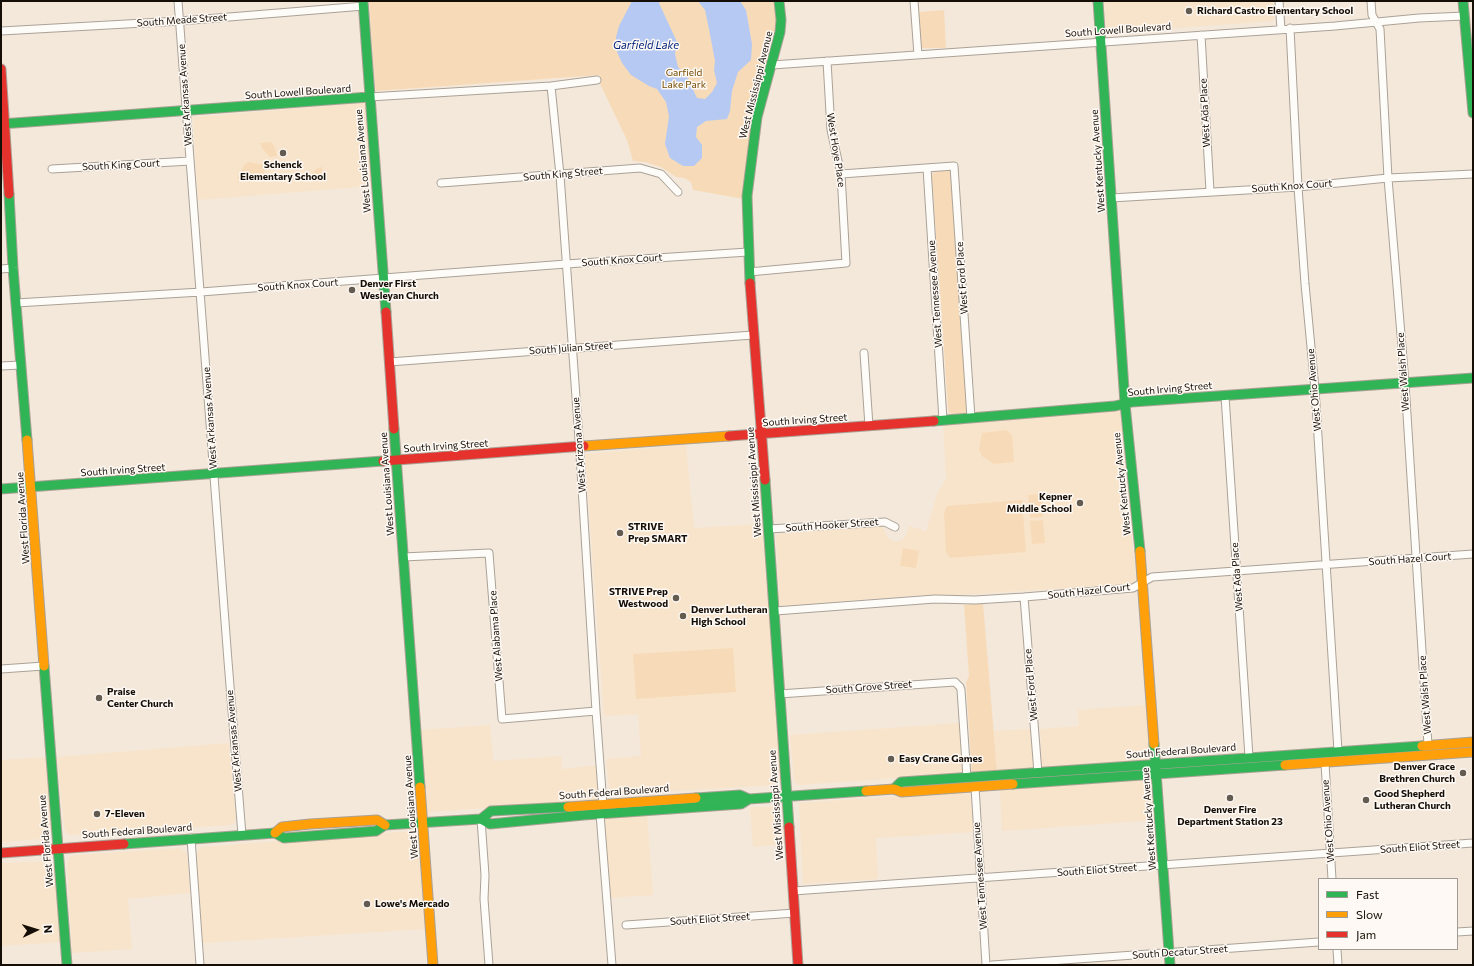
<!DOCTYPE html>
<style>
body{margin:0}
#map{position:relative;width:1474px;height:966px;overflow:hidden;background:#f4e8da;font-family:Commissioner,sans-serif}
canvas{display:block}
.frame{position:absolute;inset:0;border:2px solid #150e06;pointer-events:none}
.legend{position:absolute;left:1318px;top:878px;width:140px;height:72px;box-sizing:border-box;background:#fef9f4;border:1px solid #a19b95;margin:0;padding:5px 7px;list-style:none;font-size:12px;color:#150e06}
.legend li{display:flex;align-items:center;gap:8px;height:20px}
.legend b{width:20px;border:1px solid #a19b95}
.north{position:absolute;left:16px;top:910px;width:40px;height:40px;-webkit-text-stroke:3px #fef9f4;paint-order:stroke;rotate:86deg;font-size:11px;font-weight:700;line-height:16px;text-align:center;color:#150e06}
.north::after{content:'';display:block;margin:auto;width:14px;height:18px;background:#150e06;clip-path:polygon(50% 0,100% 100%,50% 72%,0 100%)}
</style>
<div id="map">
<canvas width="1474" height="966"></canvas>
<div class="frame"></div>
<ul class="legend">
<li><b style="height:5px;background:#30b455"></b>Fast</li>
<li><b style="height:5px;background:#ff9f0a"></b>Slow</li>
<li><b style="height:5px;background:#e5322d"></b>Jam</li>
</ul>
<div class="north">N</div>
</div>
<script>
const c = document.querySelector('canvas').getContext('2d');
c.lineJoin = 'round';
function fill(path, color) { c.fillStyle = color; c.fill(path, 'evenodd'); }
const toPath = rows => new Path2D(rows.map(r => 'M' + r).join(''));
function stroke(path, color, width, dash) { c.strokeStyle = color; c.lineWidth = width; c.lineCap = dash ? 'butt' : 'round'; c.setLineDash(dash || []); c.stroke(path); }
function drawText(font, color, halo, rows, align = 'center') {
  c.font = font + ' Commissioner,sans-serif'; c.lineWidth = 3; c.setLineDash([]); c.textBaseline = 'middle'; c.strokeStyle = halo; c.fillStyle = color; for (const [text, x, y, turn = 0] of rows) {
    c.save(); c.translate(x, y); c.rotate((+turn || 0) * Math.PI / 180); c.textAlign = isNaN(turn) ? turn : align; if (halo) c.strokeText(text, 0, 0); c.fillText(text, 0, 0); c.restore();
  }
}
fill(toPath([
 [1104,1,1273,1,1274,21,1106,33],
 [362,103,366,103,373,186,198,200,193,117],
 [1116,410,1120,411,1136,579,1134,582,1130,584,959,595,942,595,907,596,781,606,778,603,777,597,779,591,776,535,781,533,880,526,883,528,888,538,892,541,901,541,906,536,909,526,926,531,938,492,946,479,943,424],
 [686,445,694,528,762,524,781,781,775,785,610,795,606,759,641,756,638,714,604,716,585,454],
 [1147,705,1151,757,1146,761,1047,768,1042,767,1040,729,1079,726,1078,710],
 [960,723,963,769,958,774,798,785,794,780,790,735],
 [490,725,493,761,561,756,562,769,598,765,600,797,597,801,427,812,426,811,425,804,421,730],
 [1030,729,1034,769,997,772,994,731],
 [229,743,236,818,235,822,231,825,71,835,66,833,64,827,57,757],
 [46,757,51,830,49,836,41,839,1,842,1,760],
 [1152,779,1157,820,1002,831,1000,789],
 [970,791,974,832,876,838,878,879,803,884,799,803],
 [750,807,776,807,781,810,785,844,753,847],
 [647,812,653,895,609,898,604,817],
 [411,831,417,832,419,837,426,929,203,943,196,853,201,847],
 [180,848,187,853,190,893,128,899,132,949,72,953,67,868,68,858,74,855],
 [51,861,55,868,60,942,1,946,1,863]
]), '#f8e4cb');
fill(toPath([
 [369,1,775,1,777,9,776,38,752,128,744,181,744,199,693,190,691,182,684,178,676,177,661,167,645,162,633,161,627,140,600,84,600,75,376,91,375,88],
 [944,10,946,48,921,48,918,14,920,12],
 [272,142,276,151,277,156,270,157,262,148,260,143],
 [249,162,264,165,265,177,237,179,245,164],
 [322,167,323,181,313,182,312,173,318,168],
 [936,171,952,171,967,413,954,414,949,413,948,407,932,176,933,173],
 [1006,430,1012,435,1014,462,994,464,982,456,979,449,982,433],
 [1042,494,1043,517,1030,518,1028,495],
 [1022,500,1026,552,950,558,946,552,944,513,947,506],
 [1043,520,1045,543,1032,544,1030,521],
 [903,548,919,551,916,568,900,566],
 [983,603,997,772,972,774,966,682,969,676,964,605],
 [733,648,736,692,636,699,633,654]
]), '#f7dbb8');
fill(toPath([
 [632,1,660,1,659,3,677,42,675,54,678,67,687,76,697,98,705,99,712,92,717,83,714,70,715,61,709,29,705,10,698,1,740,1,746,10,752,44,751,60,738,72,732,91,730,111,727,119,706,121,697,127,696,137,702,145,702,158,694,166,683,166,670,158,665,144,669,116,666,102,657,89,649,86,631,75,622,63,617,52,616,37,619,26]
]), '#b5c9f3');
const street = toPath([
 [178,1,228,661,242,835],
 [914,1,918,55],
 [1279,1,1281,29],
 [1371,1,1372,15,1380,29,1388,178,1405,383,1428,745],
 [1290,28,1298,187,1305,284,1315,389,1338,751],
 [1,31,180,21,364,6],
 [1201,35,1210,191],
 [772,65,1335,26,1419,18,1465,16],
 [551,86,560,175,579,439,596,711,603,805],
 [369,97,551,86,597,80],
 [927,168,943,420],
 [52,169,190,161],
 [841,174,954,166,971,418],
 [441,183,640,168,661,174,678,192],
 [1111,198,1298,187,1388,178,1473,174],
 [1,269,13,268],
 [749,272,846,263,841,174,831,130,827,61],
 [16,303,201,292,566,264,748,252],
 [864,353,869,426],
 [389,362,753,335],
 [1,366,21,365],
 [1225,396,1249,757],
 [769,529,885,522,895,527],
 [403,557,489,553,502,719,596,711],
 [1024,597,1038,773],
 [775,611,935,599,975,600,1024,597,1133,588,1152,577,1473,554],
 [1,669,44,666],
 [779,694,955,682,960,687,961,690,967,778],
 [1325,763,1332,879],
 [975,787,986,965],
 [600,814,612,965],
 [481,819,485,875,484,899,489,965],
 [191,838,200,965],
 [793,891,1473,843],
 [626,925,795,913],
 [1457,932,1473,931],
 [1337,949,1338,965],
 [992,965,1319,942]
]);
const fast = toPath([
 [363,1,386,312],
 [1098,1,1125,404,1140,551],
 [1463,1,1473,113],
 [1,124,369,97],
 [9,194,13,268,27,440],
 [750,283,747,196,757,117,780,32,781,20,779,1],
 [934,421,1115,406,1132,402,1473,378],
 [394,429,420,787],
 [765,480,789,827],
 [1,489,383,461],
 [44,666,67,965],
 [1154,744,1170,965],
 [1013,784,1285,765],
 [894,789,901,782,1422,746],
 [696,798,740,795,749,799],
 [481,819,490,824,584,815,741,804,749,799,866,791],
 [124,844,275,833,284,838,376,831,385,825,481,819,491,811,568,807]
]);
const slow = toPath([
 [27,440,44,666],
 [584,446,729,436],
 [1140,551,1154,744],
 [1422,746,1473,742],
 [1285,765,1473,752],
 [420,787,433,965],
 [866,791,894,789,902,792,1013,784],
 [568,807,696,798],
 [275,833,282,827,310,824,377,820,385,825]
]);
const jam = toPath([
 [1,69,9,194],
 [750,283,765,480],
 [386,312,394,429],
 [729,436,934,421],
 [383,461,584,446],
 [789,827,798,965],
 [1,853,124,844]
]);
stroke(street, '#aaa297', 9);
stroke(fast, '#aaa297', 11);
stroke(slow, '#aaa297', 11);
stroke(jam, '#aaa297', 11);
stroke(street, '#fdfcf9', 7);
stroke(fast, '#30b455', 9);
stroke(slow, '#ff9f0a', 9);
stroke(jam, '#e5322d', 9);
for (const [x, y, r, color] of [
 [1189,11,4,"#635a50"],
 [283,153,4,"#635a50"],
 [352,290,4,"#635a50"],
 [1080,503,4,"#635a50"],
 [620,533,4,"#635a50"],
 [676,598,4,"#635a50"],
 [683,616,4,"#635a50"],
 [99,698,4,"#635a50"],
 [891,759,4,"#635a50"],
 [1463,773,4,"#635a50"],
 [1230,798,4,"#635a50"],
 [1366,800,4,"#635a50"],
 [97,814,4,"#635a50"],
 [367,904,4,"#635a50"]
]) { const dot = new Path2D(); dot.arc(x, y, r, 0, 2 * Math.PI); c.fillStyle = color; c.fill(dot); stroke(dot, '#fef9f4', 1.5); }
drawText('bold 10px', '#150e06', '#fef9f4', [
 ["Richard Castro Elementary School",1197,11],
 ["Schenck",283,165,"center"],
 ["Elementary School",283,177,"center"],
 ["Denver First",360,284],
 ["Wesleyan Church",360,296],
 ["Kepner",1072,497,"right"],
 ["Middle School",1072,509,"right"],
 ["STRIVE",628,527],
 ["Prep SMART",628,539],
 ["STRIVE Prep",668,592,"right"],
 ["Westwood",668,604,"right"],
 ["Denver Lutheran",691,610],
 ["High School",691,622],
 ["Praise",107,692],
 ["Center Church",107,704],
 ["Easy Crane Games",899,759],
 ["Denver Grace",1455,767,"right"],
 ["Brethren Church",1455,779,"right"],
 ["Good Shepherd",1374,794],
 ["Lutheran Church",1374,806],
 ["Denver Fire",1230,810,"center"],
 ["Department Station 23",1230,822,"center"],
 ["7-Eleven",105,814],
 ["Lowe's Mercado",375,904]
], 'left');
drawText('10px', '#150e06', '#fef9f4', [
 ["South Meade Street",182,20,-4],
 ["South Lowell Boulevard",1118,30,-4],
 ["West Mississippi Avenue",756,85,-76],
 ["South Lowell Boulevard",298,92,-4],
 ["West Arkansas Avenue",185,95,-94],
 ["West Ada Place",1205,113,-93],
 ["West Hoye Place",836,150,81],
 ["West Louisiana Avenue",363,161,-95],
 ["West Kentucky Avenue",1098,161,-94],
 ["South King Court",121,165,-3],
 ["South King Street",563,174,-5],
 ["South Knox Court",1292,186,-4],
 ["South Knox Court",622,260,-4],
 ["West Ford Place",962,278,-94],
 ["South Knox Court",298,285,-4],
 ["West Tennessee Avenue",935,294,-94],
 ["South Julian Street",571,348,-4],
 ["West Walsh Place",1403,372,-94],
 ["South Irving Street",1170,389,-5],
 ["West Ohio Avenue",1314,390,-95],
 ["West Arkansas Avenue",210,418,-94],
 ["South Irving Street",805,420,-4],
 ["West Arizona Avenue",579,445,-94],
 ["South Irving Street",446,446,-4],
 ["South Irving Street",123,470,-4],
 ["West Mississippi Avenue",754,482,-94],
 ["West Louisiana Avenue",387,484,-94],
 ["West Kentucky Avenue",1122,484,-96],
 ["West Florida Avenue",23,518,-94],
 ["South Hooker Street",832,525,-4],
 ["South Hazel Court",1410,559,-4],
 ["West Ada Place",1237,577,-94],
 ["South Hazel Court",1089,591,-6],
 ["West Alabama Place",496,636,-94],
 ["West Ford Place",1031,685,-95],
 ["South Grove Street",869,687,-4],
 ["West Walsh Place",1425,695,-94],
 ["West Arkansas Avenue",234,741,-95],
 ["South Federal Boulevard",1181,751,-4],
 ["South Federal Boulevard",614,792,-4],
 ["West Mississippi Avenue",776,805,-94],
 ["West Louisiana Avenue",411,807,-94],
 ["West Kentucky Avenue",1149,819,-94],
 ["West Ohio Avenue",1328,821,-94],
 ["South Federal Boulevard",137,831,-4],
 ["West Florida Avenue",46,841,-95],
 ["South Eliot Street",1420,847,-4],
 ["South Eliot Street",1097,870,-4],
 ["West Tennessee Avenue",980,876,-94],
 ["South Eliot Street",710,919,-4],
 ["South Decatur Street",1180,952,-4]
]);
drawText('10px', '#754c05', '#fef9f4', [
 ["Garfield",684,73],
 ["Lake Park",684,85]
]);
drawText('italic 11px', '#00237e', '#fef9f4', [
 ["Garfield Lake",646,45]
]);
</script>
